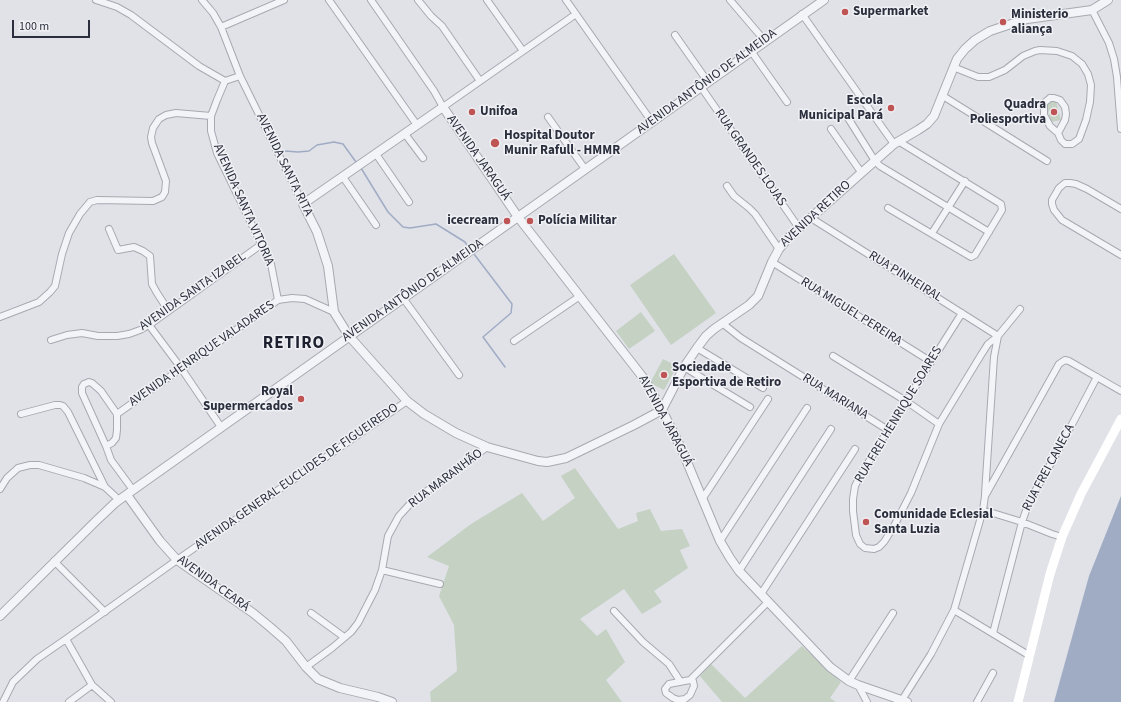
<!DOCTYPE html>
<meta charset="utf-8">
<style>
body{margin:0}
#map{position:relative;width:1121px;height:702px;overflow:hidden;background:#e1e2e8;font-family:"Source Sans 3",sans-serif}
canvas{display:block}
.scale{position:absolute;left:12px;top:20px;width:78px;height:18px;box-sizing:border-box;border:2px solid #2b2f3d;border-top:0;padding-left:5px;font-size:12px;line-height:14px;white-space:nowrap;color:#2b2f3d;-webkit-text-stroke:3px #f0f1f5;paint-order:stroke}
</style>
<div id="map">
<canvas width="1121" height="702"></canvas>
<div class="scale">100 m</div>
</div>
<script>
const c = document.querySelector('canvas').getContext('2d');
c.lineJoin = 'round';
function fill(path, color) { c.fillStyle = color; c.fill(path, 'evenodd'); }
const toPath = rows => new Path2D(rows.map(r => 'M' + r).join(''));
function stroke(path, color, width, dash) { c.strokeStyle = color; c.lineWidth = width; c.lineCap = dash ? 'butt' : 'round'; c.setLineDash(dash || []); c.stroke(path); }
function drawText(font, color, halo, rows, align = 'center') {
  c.font = font + ' "Source Sans 3",sans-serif'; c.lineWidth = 3; c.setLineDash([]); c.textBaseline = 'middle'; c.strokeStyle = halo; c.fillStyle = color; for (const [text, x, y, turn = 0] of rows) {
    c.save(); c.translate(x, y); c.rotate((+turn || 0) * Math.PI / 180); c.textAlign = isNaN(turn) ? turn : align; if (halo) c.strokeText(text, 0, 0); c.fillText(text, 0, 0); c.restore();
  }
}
fill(toPath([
 [1056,101,1061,120,1051,122,1046,103],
 [674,254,716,313,671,345,630,285],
 [641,312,655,331,629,349,616,331],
 [663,359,677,366,664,390,650,383],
 [575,468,618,529,638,521,636,513,650,509,661,531,682,529,690,546,680,550,688,568,654,591,662,602,642,614,624,589,580,619,597,636,606,629,625,662,606,680,622,702,431,702,430,692,457,671,454,625,439,596,449,566,427,557,471,524,522,493,543,521,575,498,561,476],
 [802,646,841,682,830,698,836,702,722,702,700,676,711,664,745,698]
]), '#c4d1c3');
fill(toPath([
 [1121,496,1121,702,1054,702,1089,576]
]), '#a0acc4');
stroke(toPath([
 [280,152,285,151,298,152,309,151,317,145,334,142,343,144,356,162],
 [361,168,388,212,403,227,410,228,436,224,465,242,468,247],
 [474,254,512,304,511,313,483,337,505,367]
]), '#a0acc4', 1.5);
const minor = toPath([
 [96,0,117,7,131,15,199,66,225,81],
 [202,0,213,13,221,27,240,76,303,204],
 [329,0,417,125],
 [371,0,434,91,443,107,576,14],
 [418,0,431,16,442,26,480,81],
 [487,0,523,51],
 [566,0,652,122],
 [730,0,765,41],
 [1092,10,1109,43,1114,59,1117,77,1121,129],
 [802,14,894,144],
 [221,27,284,0],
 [675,35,708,82],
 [751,51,787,102],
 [953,67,978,77,989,77,1005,70,1023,56,1035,51,1040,50,1057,51,1072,56,1082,64,1088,74,1091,85,1090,102,1086,120,1079,139,1072,144,1065,144,1061,140,1058,133],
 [240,76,225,81,217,100,211,116,211,131,217,153,271,264,278,300],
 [701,87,799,228],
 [943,96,1047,161],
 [1050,98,1054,98,1060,100,1065,107,1066,114,1065,120,1058,133,1050,126,1044,115,1044,103,1050,98],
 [548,117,585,169],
 [848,118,875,161,880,166,989,232],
 [831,129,861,172],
 [405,134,423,158],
 [376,154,409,202],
 [343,177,376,225],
 [727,186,734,196,749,208,755,214,779,249],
 [888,208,971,257,975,255,1002,210,1001,204,898,141],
 [1121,209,1087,189,1076,184,1070,183,1065,183,1059,188,1052,200,1052,204,1054,210,1062,220,1121,255],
 [811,218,998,336],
 [109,229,118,250,134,247,143,251,150,256,152,284,157,293,168,310],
 [932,233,965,181],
 [772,262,930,361],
 [403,298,459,375],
 [962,313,888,430,860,476,855,486,853,499,853,511,856,535,860,544,865,548,874,549,879,547,884,542,894,526,911,493,939,424,981,355,988,344,998,336,1020,309],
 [0,317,39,302,50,292,55,286,62,254,69,233,80,214,90,202,97,200,153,201,162,197,165,192,166,181,152,143,151,137,153,128,159,119,166,115,176,113,211,116],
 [722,323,741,338,888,430],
 [149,325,181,368,221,427],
 [51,340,67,335,82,333,98,336,117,336,129,334,140,330,149,325,262,244],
 [514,341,580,296],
 [697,348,763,388],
 [833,356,906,401,939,424],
 [684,367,750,407],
 [21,414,55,405,60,405,63,406,68,412,105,487],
 [117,414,278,300,292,298,305,299,334,312],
 [106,446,112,443,116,438,117,430,117,414,101,391,92,383,89,382,84,384,82,387,82,393,106,446,111,460,133,490],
 [0,489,7,478,18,468,30,465,39,465,84,478,105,487,119,500],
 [985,494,994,357,998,336],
 [703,498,768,399],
 [983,510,1022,522,1052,534,1062,537],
 [720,541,807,408],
 [54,561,105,612],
 [382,570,440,584],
 [739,571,831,429],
 [761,594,855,449],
 [954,610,1030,656],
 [614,611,643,642,669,664,680,681],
 [311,613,344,637],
 [993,633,1022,522,1029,502,1059,449,1097,377],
 [66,639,92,685,111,702],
 [306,667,332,648,351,632,358,623,375,590,382,570,388,536,399,516,410,504,423,494,487,447],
 [690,680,768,602],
 [690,680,693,681,694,686,690,695,685,699,678,700,673,698,666,693,665,689,669,684,690,680],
 [849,681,893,613],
 [858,685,867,702],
 [902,700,931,654,954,610,983,510,985,496,1059,364,1065,360,1069,361,1121,391],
 [3,702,13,682,37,659,66,639,177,560,407,401],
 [69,702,92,685],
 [977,702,993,673]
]);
const tertiary = toPath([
 [127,495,160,541,177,560,253,613,270,627,286,641,306,667,318,679,340,688,378,697,392,702],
 [0,616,96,521,115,503,133,490,824,0],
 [907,702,858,685,849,681,830,667,739,571,730,558,720,541,682,450,662,410,645,380,518,217,443,107,303,204,317,232,328,266,334,312,349,336,407,401,424,414,456,433,487,447,538,461,547,462,566,458,634,425,662,410,684,367,697,348,706,336,714,329,749,305,758,296,772,262,779,249,788,238,894,144,918,130,927,124,934,116,957,59,965,49,975,40,990,31,1008,25,1027,19,1092,10,1108,0]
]);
stroke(minor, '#a7a9b1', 8);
stroke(tertiary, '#a7a9b1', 10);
stroke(minor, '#f3f4f7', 6);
stroke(tertiary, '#f3f4f7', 8);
stroke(toPath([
 [1018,702,1050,574,1062,537,1081,494,1121,419]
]), '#fff', 9);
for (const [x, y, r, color] of [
 [845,12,4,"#bf5455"],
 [1003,22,4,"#bf5455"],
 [891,108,4,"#bf5455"],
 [472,112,4,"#bf5455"],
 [1054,112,4,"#bf5455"],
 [495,143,5,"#bf5455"],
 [507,221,4,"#bf5455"],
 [530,221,4,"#bf5455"],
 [664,375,4,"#bf5455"],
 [301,399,4,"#bf5455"],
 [866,522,4,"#bf5455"]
]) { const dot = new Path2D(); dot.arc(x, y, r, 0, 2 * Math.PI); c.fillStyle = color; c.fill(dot); stroke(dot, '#f0f1f5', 1.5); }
drawText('bold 13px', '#2b2f3d', '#f0f1f5', [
 ["Supermarket",853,12],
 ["Ministerio",1011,15],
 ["aliança",1011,30],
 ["Escola",883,101,"right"],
 ["Municipal Pará",883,116,"right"],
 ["Quadra",1046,105,"right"],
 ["Poliesportiva",1046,120,"right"],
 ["Unifoa",480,112],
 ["Hospital Doutor",504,136],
 ["Munir Rafull - HMMR",504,151],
 ["icecream",499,221,"right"],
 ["Polícia Militar",538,221],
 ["Sociedade",672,368],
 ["Esportiva de Retiro",672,383],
 ["Royal",293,392,"right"],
 ["Supermercados",293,407,"right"],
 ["Comunidade Eclesial",874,515],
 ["Santa Luzia",874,530]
], 'left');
drawText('13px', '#2b2f3d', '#f0f1f5', [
 ["AVENIDA ANTÔNIO DE ALMEIDA",707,82,-36],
 ["AVENIDA JARAGUÁ",478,158,55],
 ["RUA GRANDES LOJAS",750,158,55],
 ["AVENIDA SANTA RITA",284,165,64],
 ["AVENIDA SANTA VITORIA",243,205,66],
 ["AVENIDA RETIRO",816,214,-43],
 ["RUA PINHEIRAL",905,277,32],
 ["AVENIDA ANTÔNIO DE ALMEIDA",413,291,-35],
 ["AVENIDA SANTA IZABEL",193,292,-35],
 ["RUA MIGUEL PEREIRA",851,312,32],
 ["AVENIDA HENRIQUE VALADARES",202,354,-35],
 ["RUA MARIANA",835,397,32],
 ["RUA FREI HENRIQUE SOARES",899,415,-59],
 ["AVENIDA JARAGUÁ",665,421,62],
 ["RUA FREI CANECA",1049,468,-62],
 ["AVENIDA GENERAL EUCLIDES DE FIGUEIREDO",297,477,-35],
 ["RUA MARANHÃO",446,479,-37],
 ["AVENIDA CEARÁ",213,584,36]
]);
c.letterSpacing = '1px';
drawText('bold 17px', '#1d202e', '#f0f1f5', [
 ["RETIRO",294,344]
]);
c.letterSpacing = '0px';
</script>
